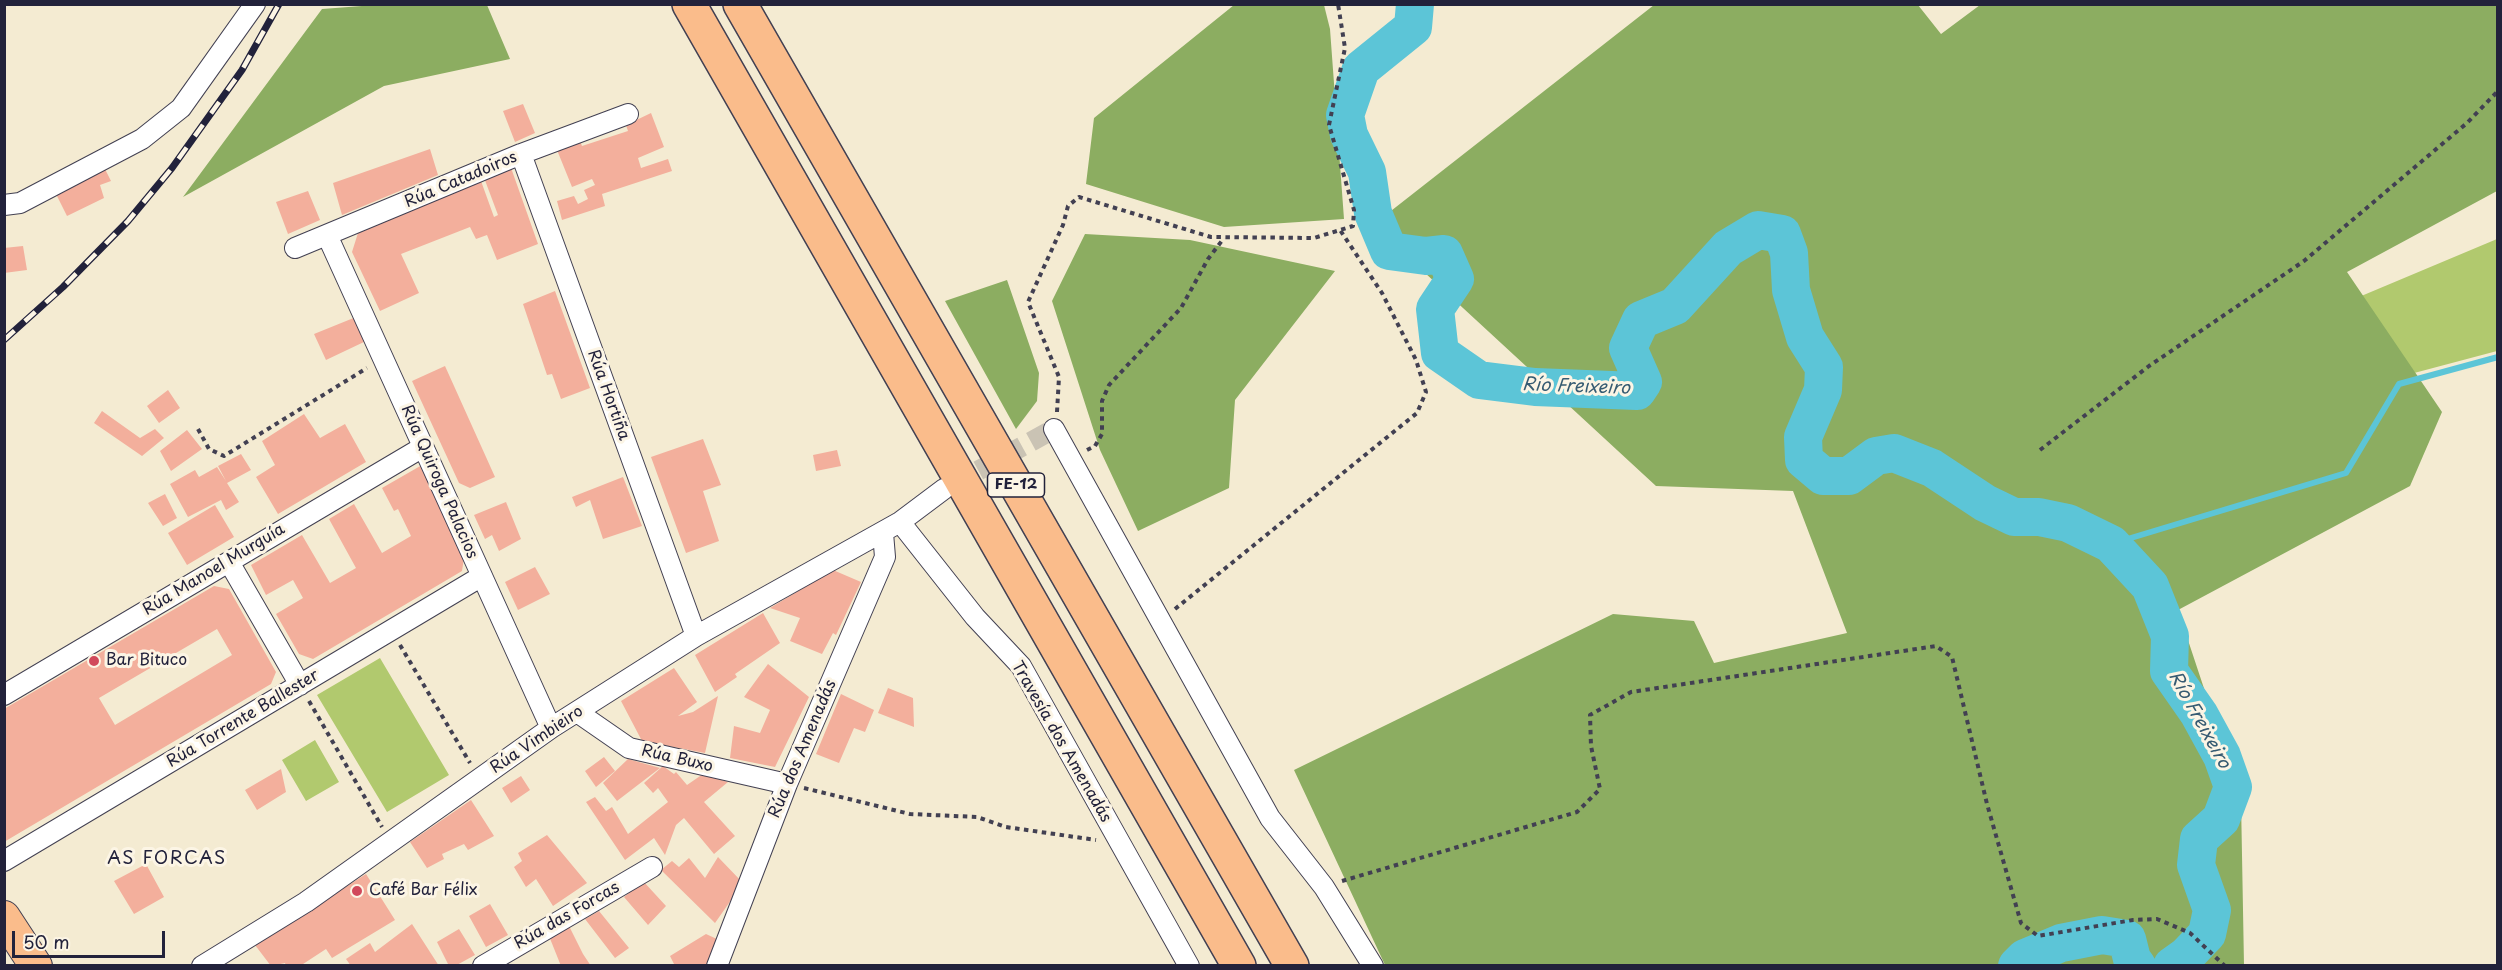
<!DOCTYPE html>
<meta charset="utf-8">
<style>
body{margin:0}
#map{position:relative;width:2502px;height:970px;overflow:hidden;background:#f4ebd2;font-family:"Playpen Sans",sans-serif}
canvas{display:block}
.frame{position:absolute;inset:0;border:6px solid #22223b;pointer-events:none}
.scale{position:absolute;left:12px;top:931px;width:153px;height:27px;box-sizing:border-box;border:3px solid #22223b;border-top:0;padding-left:8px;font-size:18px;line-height:21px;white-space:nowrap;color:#22223b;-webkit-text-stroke:4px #fcf5e5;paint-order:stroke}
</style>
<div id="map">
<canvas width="2502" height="970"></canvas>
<div class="frame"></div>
<div class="scale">50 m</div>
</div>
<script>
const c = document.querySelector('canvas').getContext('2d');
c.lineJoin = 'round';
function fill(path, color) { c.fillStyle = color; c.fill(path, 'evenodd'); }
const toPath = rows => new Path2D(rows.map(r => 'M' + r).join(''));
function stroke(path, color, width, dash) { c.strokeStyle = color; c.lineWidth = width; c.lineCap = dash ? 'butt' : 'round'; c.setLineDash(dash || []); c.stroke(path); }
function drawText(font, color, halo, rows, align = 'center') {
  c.font = font + ' "Playpen Sans",sans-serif'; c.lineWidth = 6; c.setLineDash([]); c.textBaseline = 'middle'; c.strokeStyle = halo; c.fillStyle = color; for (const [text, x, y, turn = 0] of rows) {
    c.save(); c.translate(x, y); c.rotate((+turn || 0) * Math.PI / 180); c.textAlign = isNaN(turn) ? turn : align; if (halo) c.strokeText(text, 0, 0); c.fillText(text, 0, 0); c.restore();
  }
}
fill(toPath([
 [2497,239,2497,351,2369,385,2347,302],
 [380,658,449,775,387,812,317,695],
 [315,740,339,782,306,801,282,760]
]), '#b1c96e');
fill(toPath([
 [375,5,487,5,510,59,384,86,183,197,322,9],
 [1234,5,1324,5,1330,29,1344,219,1224,227,1086,184,1094,118],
 [1654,5,1918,5,1941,34,1980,5,2497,5,2497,191,2347,272,2442,412,2410,486,2178,610,2241,800,2244,965,1385,965,1294,770,1613,614,1694,621,1714,663,1847,633,1793,491,1656,486,1373,225],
 [1085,234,1190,240,1335,271,1235,400,1229,488,1138,531,1100,450,1052,301],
 [1007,280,1039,373,1037,401,1016,429,945,301]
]), '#8cad61');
stroke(toPath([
 [2111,544,2346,473,2399,384,2498,357]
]), '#5cc5d7', 6);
stroke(toPath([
 [1415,4,1413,27,1361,69,1345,115,1349,135,1367,172,1373,213,1389,251,1426,256,1444,254,1455,279,1435,309,1440,353,1479,380,1535,387,1637,391,1643,382,1628,348,1641,320,1675,306,1728,248,1758,230,1782,234,1789,253,1791,290,1805,337,1824,367,1823,390,1803,437,1804,460,1823,476,1849,476,1876,456,1894,453,1932,468,1985,503,2014,517,2039,517,2068,523,2111,544,2150,586,2170,636,2169,671,2199,714,2222,756,2233,787,2221,819,2199,839,2196,865,2212,910,2207,934,2186,956,2172,966],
 [2017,966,2025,958,2061,943,2102,935,2127,939,2132,959,2137,966]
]), '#5cc5d7', 38);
fill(toPath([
 [523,104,535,133,515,142,503,111],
 [651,113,664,147,638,158,641,168,668,159,672,171,602,194,605,206,562,220,557,201,574,196,578,204,588,199,584,190,595,185,592,179,572,187,557,150,580,141,582,146,628,131,626,125],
 [430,149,438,175,342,215,333,183],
 [510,165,538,244,497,260,487,235,476,239,470,227,401,254,419,293,380,311,352,252,358,233,481,181,494,217,498,215,483,175],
 [105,169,111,181,100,185,104,198,67,216,56,194],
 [308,191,320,220,288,234,276,202],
 [23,246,27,270,4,273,4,248],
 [555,291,590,388,561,399,552,374,547,375,523,304],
 [356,317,366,341,326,360,314,334],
 [445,366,495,477,470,488,459,483,412,381],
 [168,390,180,408,159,423,147,406],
 [102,411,140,438,155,429,164,438,142,456,94,423],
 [304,414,320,438,345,424,366,462,278,514,256,477,275,465,262,441],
 [187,430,202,449,171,471,160,451],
 [703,439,721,485,703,491,719,541,686,553,651,457],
 [837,450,841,466,816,471,813,455],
 [241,454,251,470,227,483,239,502,226,510,221,500,188,517,170,484,195,470,199,477,217,467,226,481,218,466],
 [422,465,464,558,462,571,313,659,299,654,276,614,303,598,293,580,266,595,251,565,302,535,330,583,356,568,329,519,354,504,382,553,411,536,398,509,394,511,382,488],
 [623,477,642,526,603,539,590,500,576,507,572,497],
 [165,494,177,518,163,526,148,503],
 [506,502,521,539,499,551,492,535,485,539,474,515],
 [215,505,234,537,187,565,168,533],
 [535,567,550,594,518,610,505,582],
 [833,570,861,582,836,635,833,633,822,654,790,641,800,618,770,608],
 [214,586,229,589,276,672,271,684,4,842,4,709],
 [217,629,232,655,115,725,99,698],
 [763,613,780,643,735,674,737,677,715,692,695,655],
 [768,664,809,697,775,767,730,758,734,726,760,733,770,710,744,697],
 [674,668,697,702,678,716,693,712,718,696,705,753,642,741,621,701],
 [888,688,913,698,914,727,878,713],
 [841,694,874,710,865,732,854,728,839,763,816,754],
 [604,757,615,771,596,787,585,771],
 [628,759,660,768,617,801,603,783],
 [663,766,674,774,676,772,687,785,703,774,728,782,704,802,735,836,714,854,684,818,676,825,665,855,654,838,625,860,586,802,595,797,606,811,612,807,628,834,668,802,658,788,653,793,644,783],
 [281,769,286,792,257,810,245,790],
 [521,776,530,790,511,803,502,788],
 [471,800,494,836,468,850,464,844,442,854,444,859,427,868,410,842],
 [547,835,587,883,553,906,536,879,526,887,514,867,522,861,518,853],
 [718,857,743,883,715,923,661,870,672,861,679,867,689,858,705,878],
 [146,864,164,897,134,914,114,881],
 [366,874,395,920,332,958,326,949,300,966,286,966,285,963,271,966,255,945],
 [643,881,666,906,648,925,624,897],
 [490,904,508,935,486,947,469,916],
 [599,911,629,948,615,958,585,919],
 [412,924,439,966,351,966,346,959,370,943,375,952],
 [568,924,583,954,591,966,561,966,549,936],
 [459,929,475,955,455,966,449,966,437,942],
 [706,934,719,940,707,966,675,966,670,956]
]), '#f3af9c');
stroke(toPath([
 [952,485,1054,429]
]), '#cac3b4', 20, [20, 10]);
const minor = toPath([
 [521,154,696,636],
 [4,205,20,203,142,139,181,108,255,4],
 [327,235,551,728],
 [295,248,521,154,628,114],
 [1054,429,1270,818,1324,887,1373,966],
 [900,522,944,489],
 [229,562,300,685],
 [4,695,423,447],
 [577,712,629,748,787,784],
 [4,861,482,576],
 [202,966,306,902,551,728,696,636,900,522,975,617,1021,666,1189,966],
 [483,966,652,867],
 [717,966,787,784,885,557,883,533]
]);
const primary = toPath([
 [4,917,36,966]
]);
const trunk = toPath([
 [689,4,1239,966],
 [740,4,1292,966]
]);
stroke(minor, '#424052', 22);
stroke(primary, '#424052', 34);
stroke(trunk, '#424052', 36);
stroke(toPath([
 [1057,412,1059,377,1028,302,1063,225,1068,206,1079,197,1211,237,1314,238,1353,226,1354,210,1329,125,1345,48,1338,4],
 [198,429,209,449,224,456,367,368],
 [1087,450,1095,446,1102,434,1102,401,1109,385,1181,308,1208,259,1224,238],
 [2040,450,2149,366,2304,261,2467,123,2498,91],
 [1175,609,1417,413,1426,392,1416,360,1382,293,1340,230],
 [400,645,470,763],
 [309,701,382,827],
 [804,788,910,814,977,817,1006,827,1096,840],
 [1342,881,1577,812,1600,789,1591,746,1590,715,1631,692,1936,646,1952,657,1987,804,2021,923,2038,936,2133,920,2157,919,2190,933,2225,966]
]), '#424052', 4, [4.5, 4.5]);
stroke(minor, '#fff', 20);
stroke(primary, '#fabc8b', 32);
stroke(trunk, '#fabc8b', 33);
const rail = toPath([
 [4,340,63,287,128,221,172,168,242,70,279,4]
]);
stroke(rail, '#22223b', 7);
stroke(rail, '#fcf5e5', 4.5, [14]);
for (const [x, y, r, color] of [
 [94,661,6,"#d1495b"],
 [357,891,6,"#d1495b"]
]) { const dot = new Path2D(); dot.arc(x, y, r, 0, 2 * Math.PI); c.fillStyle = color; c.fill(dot); stroke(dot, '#fcf5e5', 2); }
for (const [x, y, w] of [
 [1016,485,57]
]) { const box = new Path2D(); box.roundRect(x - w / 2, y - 12, w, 24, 4.5); c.fillStyle = '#fcf5e5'; c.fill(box); stroke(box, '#22223b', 1.5); }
drawText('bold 15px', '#22223b', null, [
 ["FE-12",1016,485]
]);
drawText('16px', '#22223b', '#fcf5e5', [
 ["Rúa Catadoiros",461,180,-23],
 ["Rúa Hortiña",608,395,70],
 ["Rúa Quiroga Palacios",439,482,66],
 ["Rúa Manoel Murguía",214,570,-31],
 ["Rúa Torrente Ballester",243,719,-31],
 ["Rúa Vimbieiro",537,740,-34],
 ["Travesía dos Amenadás",1061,742,60],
 ["Rúa dos Amenadás",803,749,-67],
 ["Rúa Buxo",677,759,13],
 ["Rúa das Forcas",567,916,-30]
]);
drawText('16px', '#22223b', '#fcf5e5', [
 ["Bar Bituco",106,661],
 ["Café Bar Félix",369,891]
], 'left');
drawText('italic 18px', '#365b72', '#fcf5e5', [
 ["Río Freixeiro",1576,387,2],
 ["Río Freixeiro",2199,720,61]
]);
c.letterSpacing = '1.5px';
drawText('18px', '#22223b', '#fcf5e5', [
 ["AS FORCAS",167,859]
]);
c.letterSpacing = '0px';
</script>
